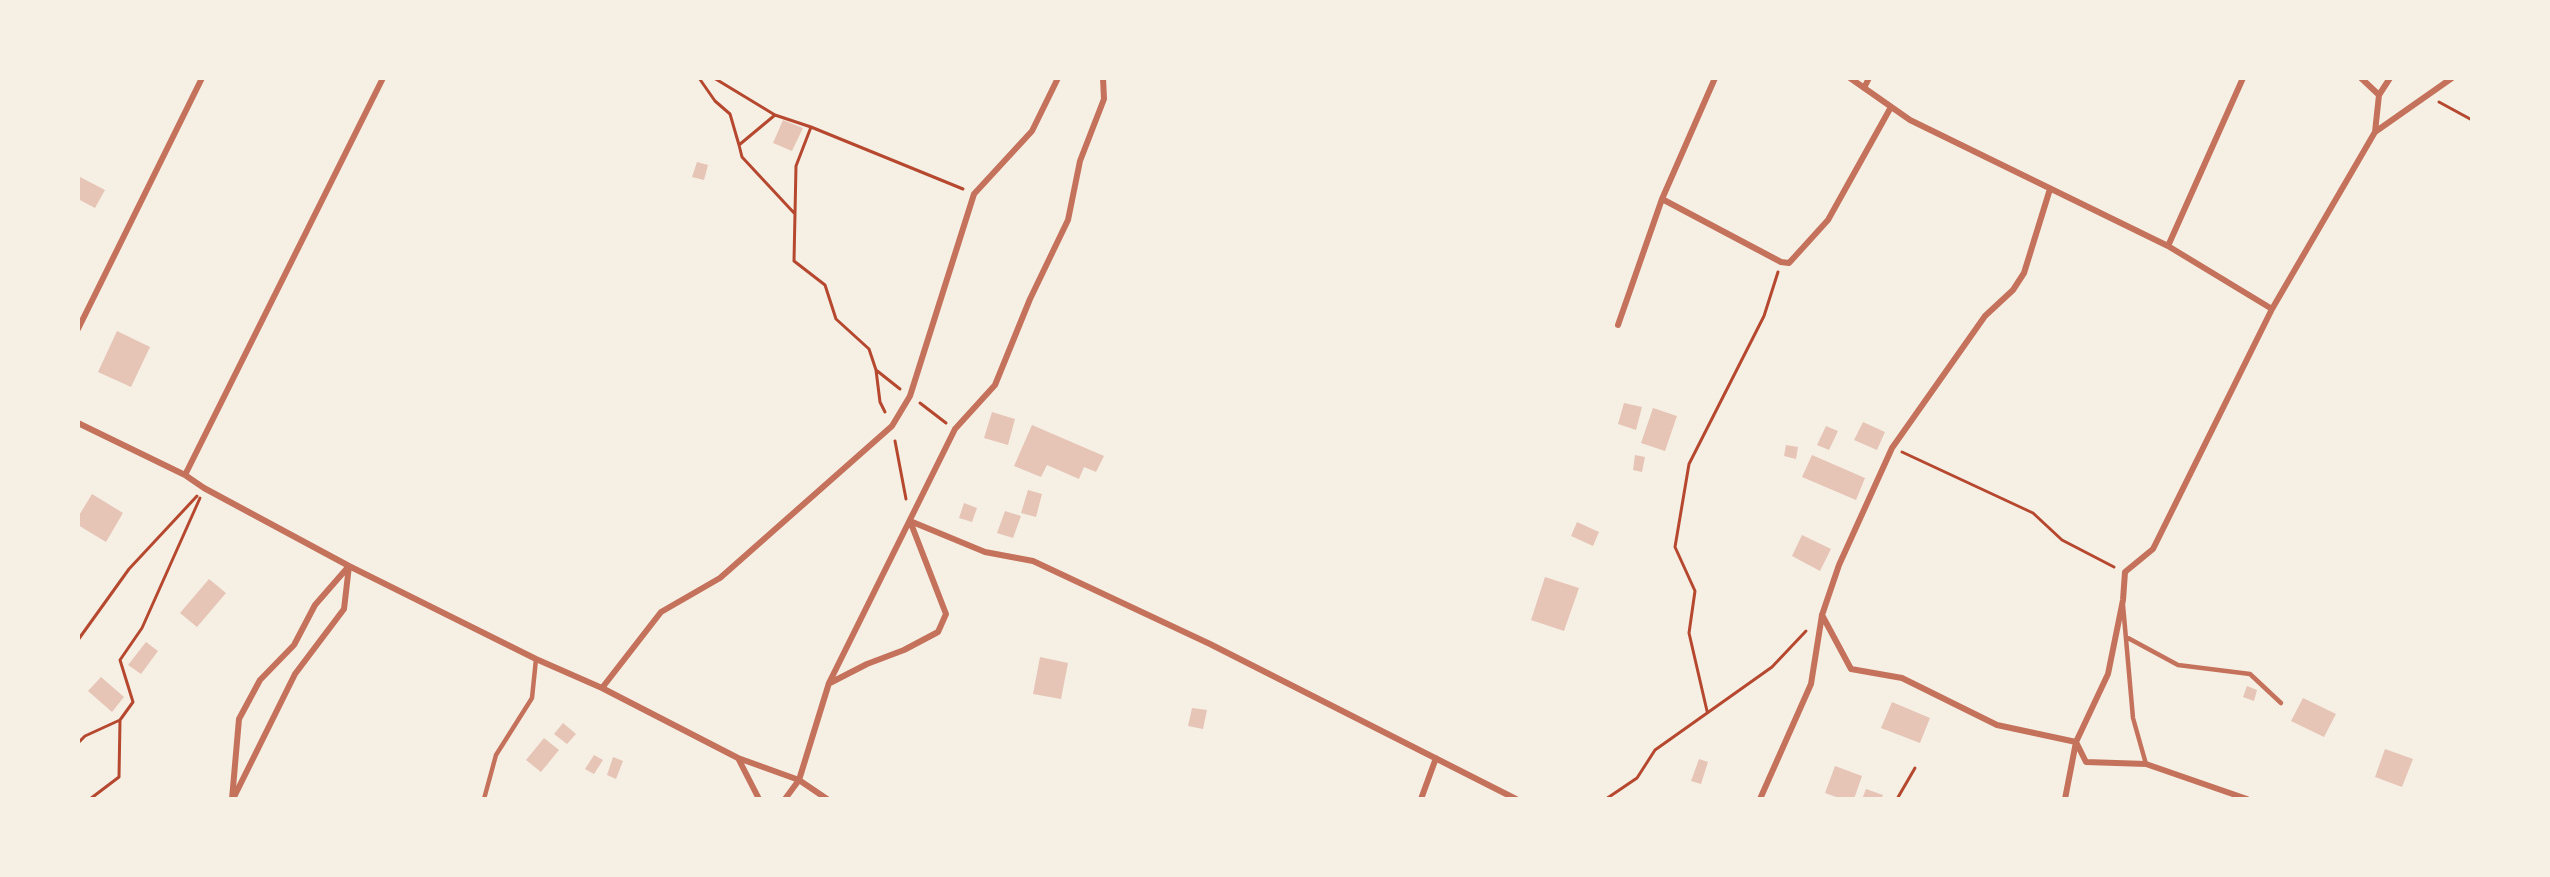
<!DOCTYPE html>
<style>
body{margin:0}
#map{position:relative;width:2550px;height:877px;overflow:hidden;background:#f6efe4;font-family:Arial,sans-serif}
canvas{display:block}
.frame{position:absolute;inset:0;border:80px solid #f6efe4;pointer-events:none}
</style>
<div id="map">
<canvas width="2550" height="877"></canvas>
<div class="frame"></div>
</div>
<script>
const c = document.querySelector('canvas').getContext('2d');
c.lineJoin = 'round';
function fill(path, color) { c.fillStyle = color; c.fill(path, 'evenodd'); }
const toPath = rows => new Path2D(rows.map(r => 'M' + r).join(''));
function stroke(path, color, width, dash) { c.strokeStyle = color; c.lineWidth = width; c.lineCap = dash ? 'butt' : 'round'; c.setLineDash(dash || []); c.stroke(path); }
fill(toPath([
 [783,120,803,128,792,151,773,143],
 [697,162,708,165,704,180,692,177],
 [78,176,105,190,95,208,78,199],
 [117,331,150,347,131,387,98,372],
 [1624,403,1642,407,1636,430,1618,424],
 [1653,408,1677,416,1665,451,1641,443],
 [992,412,1015,419,1008,445,984,438],
 [1863,422,1885,432,1877,450,1854,440],
 [1032,425,1104,456,1096,472,1084,467,1079,479,1047,465,1041,477,1014,466],
 [1826,426,1838,431,1829,450,1817,445],
 [1786,445,1798,447,1796,459,1784,456],
 [1635,455,1645,457,1642,472,1633,470],
 [1812,455,1865,478,1856,500,1802,477],
 [1028,490,1042,494,1036,517,1021,513],
 [92,494,123,513,106,542,78,525,78,517],
 [964,503,977,508,972,522,959,518],
 [1005,511,1021,516,1013,538,997,533],
 [1577,522,1599,532,1593,546,1571,536],
 [1802,535,1831,549,1820,571,1792,556],
 [1545,577,1579,588,1564,631,1531,620],
 [209,579,226,593,197,627,180,613],
 [146,642,158,651,141,674,128,665],
 [1040,657,1068,663,1061,699,1033,694],
 [101,677,124,697,112,712,88,691],
 [2247,686,2257,690,2254,701,2243,697],
 [2303,698,2336,714,2324,737,2291,721],
 [1892,702,1930,718,1920,743,1881,728],
 [1192,708,1207,710,1203,729,1188,726],
 [563,723,576,734,567,744,554,734],
 [544,738,559,750,541,772,526,760],
 [2385,749,2413,759,2402,787,2375,777],
 [594,755,603,760,594,774,585,769],
 [613,757,623,761,616,779,607,775],
 [1699,759,1708,762,1701,784,1691,781],
 [1835,766,1862,776,1854,799,1842,799,1825,793],
 [1866,789,1883,795,1881,799,1862,799]
]), '#e6c5b7');
stroke(toPath([
 [699,78,715,101,730,114,739,145],
 [714,78,775,115],
 [2439,102,2472,120],
 [795,214,742,157,739,145,775,115,811,127],
 [876,370,880,402,885,412],
 [900,389,876,370,869,349,836,319,825,285,794,261,796,166,811,127,963,189],
 [920,403,946,423],
 [895,441,906,499],
 [1902,452,2033,513,2062,540,2114,567],
 [78,640,129,569,197,496],
 [1707,711,1689,633,1695,591,1675,547,1689,464,1764,316,1778,272],
 [78,743,85,736,120,720],
 [90,799,119,777,120,720,133,702,120,660,142,628,200,498],
 [1606,799,1637,778,1655,750,1772,667,1806,631],
 [1897,799,1915,768]
]), '#b5482f', 3);
stroke(toPath([
 [2123,605,2133,718,2146,764],
 [2128,638,2178,665,2250,674,2281,703],
 [484,799,496,755,532,698,536,659]
]), '#c5725c', 4.5);
stroke(toPath([
 [1850,78,1910,120,2168,246,2272,309],
 [2361,78,2379,95],
 [1864,88,1869,78],
 [2375,132,2452,78],
 [1662,199,1781,262,1789,263,1828,220,1891,107],
 [2168,246,2243,78],
 [1618,325,1662,199,1715,78],
 [78,329,202,78],
 [78,423,185,475,204,488,349,566,536,659,602,688,738,758],
 [185,475,383,78],
 [910,521,985,552,1033,561,1210,644,1516,799],
 [1822,615,1851,669,1902,678,1997,725,2076,742,2086,762,2146,764,2247,799],
 [830,683,867,664,904,650,938,632,946,614,910,521],
 [602,688,661,612,720,578,892,426,910,396,974,194,1032,131,1058,78],
 [232,799,239,719,260,680,294,645,315,605,349,566,344,609,295,674,233,799],
 [759,799,738,758,799,780,827,799],
 [785,799,799,780,829,683,955,429,995,385,1030,299,1068,220,1080,161,1104,99,1103,78],
 [1421,799,1436,758],
 [1760,799,1811,684,1822,615,1839,565,1892,448,1985,316,2013,290,2024,273,2050,189],
 [2065,799,2076,742,2108,674,2123,600,2125,572,2153,549,2272,309,2375,132,2379,95,2390,78]
]), '#c5725c', 6);
</script>
